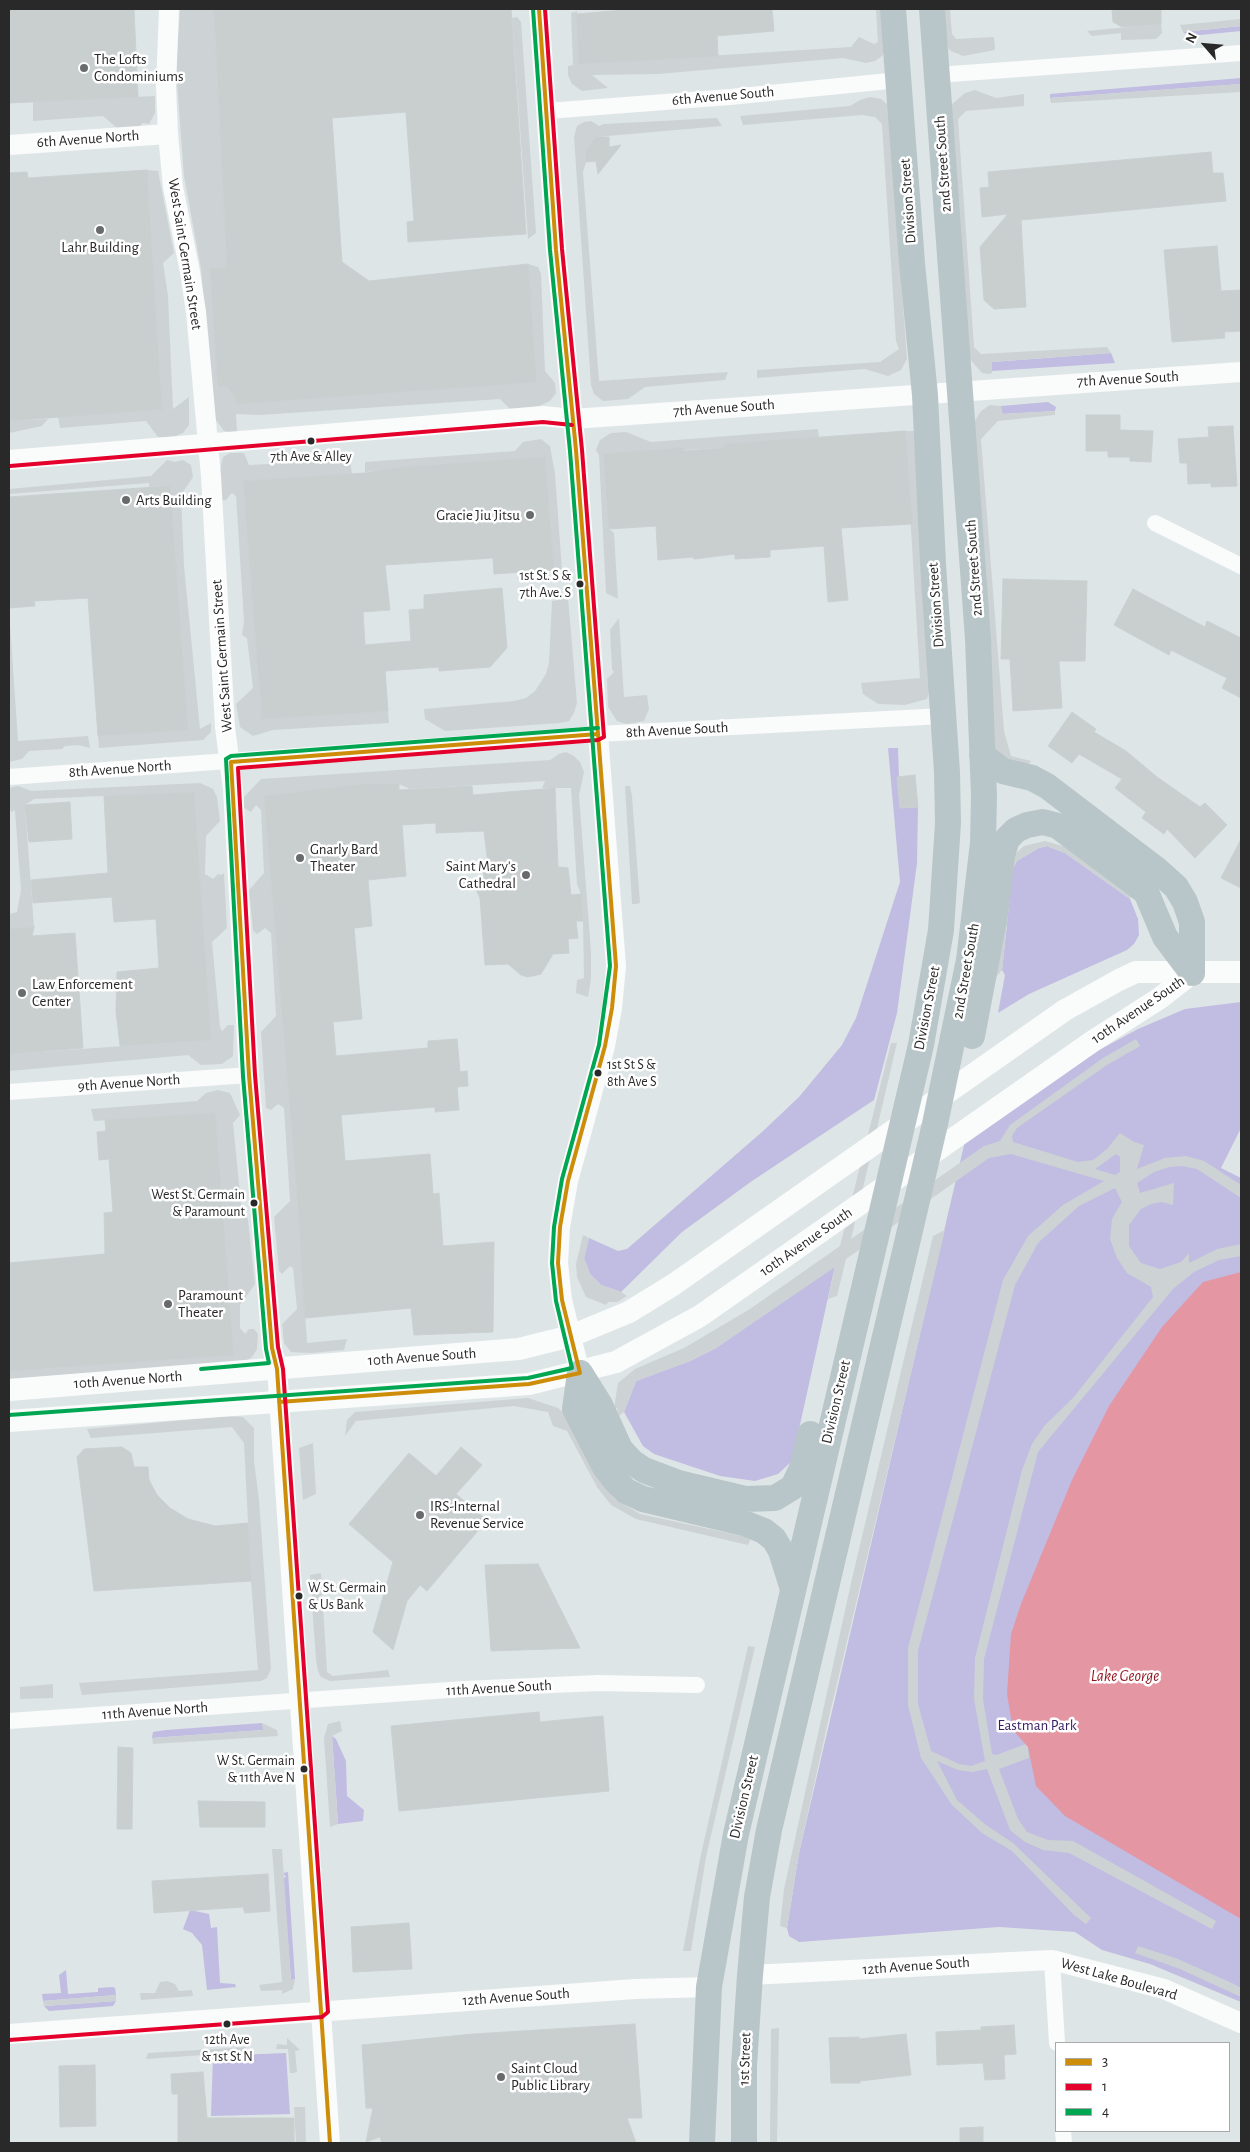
<!DOCTYPE html>
<style>
body{margin:0}
#map{position:relative;width:1250px;height:2152px;overflow:hidden;background:#dee5e6;font-family:"Alegreya Sans",sans-serif}
canvas{display:block}
.frame{position:absolute;inset:0;border:10px solid #292929;pointer-events:none}
.legend{position:absolute;left:1055px;top:2042px;width:175px;height:90px;box-sizing:border-box;background:#fff;border:1px solid #a9a9a9;margin:0;padding:6px 9px;list-style:none;font-size:15px;color:#292929}
.legend li{display:flex;align-items:center;gap:10px;height:25px}
.legend b{width:25px;border:1px solid #a9a9a9}
.north{position:absolute;left:1180px;top:20px;width:50px;height:50px;-webkit-text-stroke:4px #fff;paint-order:stroke;rotate:297deg;font-size:14px;font-weight:700;line-height:20px;text-align:center;color:#292929}
.north::after{content:'';display:block;margin:auto;width:18px;height:22px;background:#292929;clip-path:polygon(50% 0,100% 100%,50% 72%,0 100%)}
</style>
<div id="map">
<canvas width="1250" height="2152"></canvas>
<div class="frame"></div>
<ul class="legend">
<li><b style="height:6px;background:#ce8d08"></b>3</li>
<li><b style="height:6px;background:#e4002b"></b>1</li>
<li><b style="height:6px;background:#00a651"></b>4</li>
</ul>
<div class="north">N</div>
</div>
<script>
const c = document.querySelector('canvas').getContext('2d');
c.lineJoin = 'round';
function fill(path, color) { c.fillStyle = color; c.fill(path, 'evenodd'); }
const toPath = rows => new Path2D(rows.map(r => 'M' + r).join(''));
function stroke(path, color, width, dash) { c.strokeStyle = color; c.lineWidth = width; c.lineCap = dash ? 'butt' : 'round'; c.setLineDash(dash || []); c.stroke(path); }
function drawText(font, color, halo, rows, align = 'center') {
  c.font = font + ' "Alegreya Sans",sans-serif'; c.lineWidth = 5; c.setLineDash([]); c.textBaseline = 'middle'; c.strokeStyle = halo; c.fillStyle = color; for (const [text, x, y, turn = 0] of rows) {
    c.save(); c.translate(x, y); c.rotate((+turn || 0) * Math.PI / 180); c.textAlign = isNaN(turn) ? turn : align; if (halo) c.strokeText(text, 0, 0); c.fillText(text, 0, 0); c.restore();
  }
}
fill(toPath([
 [1241,26,1241,31,1190,36,1183,32],
 [1241,78,1241,84,1050,98,1050,94],
 [1111,353,1115,363,992,371,992,362],
 [1048,402,1056,407,1055,411,1002,414,1001,406],
 [888,748,898,748,900,808,918,807,917,863,897,1013,874,1100,752,1181,682,1232,621,1292,601,1285,590,1274,584,1258,589,1238,618,1251,627,1249,762,1132,799,1097,842,1045,856,1018,900,882],
 [1047,846,1065,853,1130,899,1138,919,1139,935,1134,944,1127,950,1029,994,998,1013,1005,975,1002,970,1013,868,1017,861,1039,848],
 [1241,1002,1241,1128,1221,1168,1241,1178,1241,2002,1150,1964,1102,1950,1075,1932,999,1927,799,1942,789,1936,787,1928,799,1853,965,1141,1090,1055,1138,1029,1185,1009],
 [835,1266,792,1461,778,1474,755,1481,720,1476,654,1454,643,1446,624,1412,636,1381,690,1361,716,1348],
 [262,1723,264,1730,152,1738,153,1732,166,1730],
 [332,1736,336,1739,346,1761,347,1796,364,1810,363,1821,338,1824],
 [288,1872,295,1979,291,1980,283,1878,286,1877,283,1873],
 [190,1910,209,1914,211,1928,217,1927,220,1983,235,1984,236,1987,207,1990,202,1945,192,1933,183,1929],
 [66,1970,68,1994,98,1992,98,1988,113,1987,115,1988,116,1995,43,2001,42,1994,61,1993,59,1975],
 [116,2001,113,2006,49,2011,44,2006],
 [286,2053,290,2114,211,2116,213,2056]
]), '#c1bce2');
fill(toPath([
 [180,9,214,9,227,267,210,269,218,387,227,386,238,404,535,382,528,264,538,267,541,274,545,371,555,383,556,393,550,401,539,406,511,410,500,399,260,415,236,414,237,433,224,431,216,420,213,411,201,269,184,176,176,70],
 [876,9,884,9,888,45,882,56,875,61,866,63,843,58,658,74,592,75,608,88,582,91,572,84,568,75,568,66,573,65,571,13,577,11,580,64,851,47,859,37,874,44,878,42],
 [941,9,950,9,952,34,956,39,994,37,995,50,963,56,951,51,948,48],
 [517,17,521,22,536,233,528,239,512,18],
 [1241,19,1241,26,1183,32,1180,25],
 [1161,24,1162,33,1156,39,1121,40,1121,33,1092,36,1087,31],
 [1241,84,1241,92,1051,103,1050,98],
 [975,90,996,98,1024,94,1024,106,966,111,958,119,974,347,981,354,1107,347,1111,353,992,362,992,373,988,374,982,373,968,357,950,116,952,104,965,93],
 [155,96,155,113,149,124,143,123,137,129,119,130,103,116,33,121,33,102],
 [870,97,881,99,888,105,907,359,901,370,888,376,865,369,757,378,757,370,880,362,899,349,896,341,882,124,875,117,862,115,743,125,740,116,850,106,860,100],
 [717,118,722,126,596,137,586,150,586,162,583,172,599,381,728,372,725,380,645,387,628,399,603,401,594,394,591,385,574,137,577,126,584,122,591,121,599,126,604,124],
 [147,170,158,171,174,253,163,263,168,296,173,409,189,397,189,425,183,433,173,437,158,437,146,421,60,428,58,417,162,408],
 [990,405,1001,406,1003,414,1055,411,1055,415,998,421,981,439,1004,731,1011,756,1031,761,1029,764,1018,767,995,750,973,424,981,411],
 [48,419,42,426,9,433,9,421],
 [818,429,819,438,725,444,725,448,605,454,609,529,614,533,618,599,606,593,599,455,596,450,600,440,611,433,626,432,651,442],
 [905,431,914,431,932,682,927,699,905,705,878,704,863,694,861,683,920,678],
 [541,439,550,446,555,474,562,570,554,570,545,457,365,472,365,462,515,451,523,442],
 [230,453,244,453,249,465,350,460,352,474,243,481,262,719,388,711,389,723,273,730,253,736,240,727,236,704,253,688,247,638,242,635,244,622,236,496,232,493,226,500,220,501,220,470,223,457],
 [167,460,175,462,183,460,191,465,193,477,181,495,184,566,200,729,211,723,211,732,203,740,99,748,98,736,188,730,170,486,149,487,149,483,9,494,9,489,151,476],
 [568,598,577,703,574,713,569,721,560,723,445,731,425,719,424,709,514,701,526,698,535,691,546,674,549,663,552,601],
 [9,609,18,741,88,736,90,748,78,745,65,746,62,749,29,751,22,759,9,762],
 [619,618,624,697,647,695,649,709,644,721,627,724,617,721,608,707,607,679,614,672,612,669,610,630],
 [566,752,574,756,580,762,584,772,579,795,591,952,591,979,588,997,576,993,577,980,584,978,583,921,581,894,577,884,571,788,542,788,545,781,410,789,399,784,361,784,264,796,298,1205,307,1343,347,1339,344,1350,311,1353,291,1352,284,1343,282,1324,297,1309,293,1268,290,1266,282,1274,279,1271,274,1217,290,1201,284,1108,278,1104,271,1110,266,1108,261,1032,276,1016,271,933,265,928,257,934,253,931,249,890,264,873,261,810,256,805,251,812,244,808,244,797,261,779,550,760,559,754],
 [200,783,213,789,217,797,220,821,206,836,205,874,213,879,218,874,221,875,224,873,227,928,212,942,220,1027,222,1031,228,1025,234,1025,233,1056,222,1064,201,1065,188,1055,9,1071,9,1054,211,1040,194,792,34,799,25,805,34,927,9,929,9,914,17,912,21,890,15,810,11,812,9,804,9,788,18,786,31,791],
 [625,786,630,786,632,796,640,903,636,904,632,904],
 [1045,841,1063,846,1086,860,1132,894,1130,899,1065,853,1047,846,1039,848,1017,861,1013,868,1002,970,992,982,1008,867,1016,853,1024,846],
 [1136,1039,1140,1046,1107,1065,1017,1128,1012,1136,1013,1142,1078,1162,1086,1161,1093,1160,1107,1149,1120,1133,1134,1142,1144,1145,1137,1169,1165,1158,1186,1156,1204,1161,1241,1185,1241,1198,1197,1169,1182,1166,1169,1167,1154,1172,1137,1183,1140,1193,1174,1183,1173,1205,1162,1202,1151,1204,1141,1209,1129,1225,1129,1246,1141,1263,1160,1269,1181,1262,1189,1253,1189,1263,1217,1249,1241,1244,1241,1256,1219,1260,1194,1272,1173,1289,1038,1452,984,1659,983,1699,992,1754,996,1755,1026,1744,1028,1747,1029,1758,999,1769,1018,1819,1027,1832,1048,1840,1073,1841,1216,1921,1212,1929,1069,1853,1043,1850,1025,1842,1010,1830,987,1769,972,1772,958,1770,937,1761,957,1800,986,1825,1013,1843,1091,1918,1086,1924,1074,1915,1012,1851,982,1833,952,1805,921,1758,908,1705,908,1648,1003,1280,1028,1236,1063,1205,1104,1181,1011,1154,989,1158,846,1259,837,1296,828,1299,835,1267,716,1348,690,1361,636,1381,624,1412,619,1416,617,1408,614,1408,618,1383,635,1369,684,1348,750,1309,840,1246,891,1043,897,1043,851,1239,984,1146,1000,1141,1010,1125,1103,1058],
 [1116,1154,1120,1157,1120,1172,1115,1175,1095,1169],
 [1115,1188,1122,1202,1112,1219,1110,1239,1117,1258,1127,1273,1151,1287,1153,1297,1073,1398,1045,1425,1032,1444,1022,1470,975,1658,974,1699,985,1761,971,1766,959,1764,931,1751,918,1704,918,1651,1015,1285,1038,1243,1079,1206],
 [218,1090,230,1093,240,1115,233,1123,242,1214,248,1219,255,1284,240,1305,240,1328,245,1334,249,1329,254,1329,258,1334,257,1349,252,1357,245,1362,9,1379,9,1371,232,1355,215,1113,94,1121,91,1109,197,1101,206,1093],
 [945,1230,829,1717,799,1853,787,1928,783,1927,780,1926,784,1889,851,1583,933,1236],
 [583,1235,589,1238,584,1258,590,1274,601,1285,621,1292,627,1296,617,1302,608,1302,606,1305,586,1297,577,1277,576,1264],
 [528,1398,558,1408,564,1413,596,1474,615,1499,640,1514,751,1538,748,1545,636,1519,611,1505,597,1487,567,1431,553,1426,548,1412,514,1406,356,1421,345,1436,347,1420,355,1412],
 [228,1416,243,1417,254,1428,254,1461,259,1500,271,1669,267,1678,261,1681,82,1695,79,1683,258,1670,251,1581,244,1443,232,1427,91,1438,87,1429],
 [313,1443,316,1494,303,1500,299,1448],
 [321,1573,327,1672,333,1676,388,1670,390,1677,330,1681,321,1677,318,1671,316,1660,310,1575],
 [748,1646,755,1647,706,1857,691,1951,683,1951,700,1859],
 [53,1684,53,1698,20,1699,20,1687],
 [340,1721,342,1731,332,1736,338,1824,330,1827,324,1738,328,1724],
 [262,1723,277,1730,278,1736,153,1744,152,1738,263,1730],
 [272,1849,282,1849,291,1980,295,1979,293,1989,282,1994,282,1990,261,1991,259,1985,282,1982],
 [1138,1946,1178,1959,1234,1984,1241,1988,1241,1997,1180,1969,1135,1953],
 [167,1981,175,1984,179,1991,192,1990,193,1996,141,2000,140,1993,155,1993,160,1982],
 [116,1995,116,2001,44,2006,43,2001],
 [779,2028,777,2143,770,2143,771,2029],
 [287,2038,300,2050,295,2051,297,2072,293,2073,290,2073,288,2049,276,2049,277,2044,287,2045],
 [246,2047,246,2052,146,2059,148,2053],
 [294,2107,305,2107,306,2143,296,2143]
]), '#cdd3d5');
fill(toPath([
 [1241,1272,1241,1919,1065,1816,1036,1786,1028,1747,1013,1730,1007,1694,1011,1634,1021,1604,1072,1480,1109,1406,1162,1327,1203,1282]
]), '#e496a3');
const building = toPath([
 [9,9,134,9,138,97,9,103,9,9],
 [214,9,511,9,526,234,408,242,407,222,414,221,406,112,332,118,342,262,369,281,528,264,536,382,238,404,227,386,218,387,210,269,227,267,214,9],
 [635,9,772,9,774,31,717,36,718,56,579,64,577,14,635,9],
 [1112,9,1161,9,1161,24,1122,27,1113,22,1112,9],
 [596,137,609,137,609,147,621,145,598,174,596,161,586,162,586,150,596,137],
 [1211,152,1213,173,1223,173,1226,201,1021,220,1026,307,994,309,984,300,980,247,1008,214,982,217,980,188,989,187,988,172,1211,152],
 [147,170,162,409,9,421,9,173,27,172,28,178,147,170],
 [1217,246,1221,291,1241,290,1241,331,1224,332,1225,338,1172,342,1164,250,1217,246],
 [1086,415,1120,415,1120,430,1153,431,1151,462,1130,461,1130,457,1108,457,1108,451,1086,451,1086,415],
 [1233,426,1237,486,1211,487,1211,483,1188,484,1187,463,1180,463,1178,439,1209,437,1208,427,1233,426],
 [905,431,912,524,841,528,848,600,828,602,824,546,770,550,770,557,735,559,735,554,694,559,693,557,658,560,656,526,609,529,604,454,684,448,684,451,725,448,725,444,905,431],
 [545,457,554,570,494,574,493,558,385,565,390,610,363,612,365,645,411,641,409,610,424,609,424,595,502,588,507,648,490,667,439,671,439,667,385,671,388,711,262,719,243,481,365,473,398,468,545,457],
 [170,486,188,730,98,736,88,598,34,601,35,606,9,608,9,497,170,486],
 [1003,579,1087,581,1085,661,1059,661,1062,708,1013,711,1010,659,1001,659,1003,579],
 [1133,589,1205,627,1207,621,1241,638,1241,698,1222,688,1227,678,1171,650,1169,655,1114,625,1133,589],
 [1072,712,1096,729,1094,732,1126,751,1157,777,1200,807,1205,803,1227,825,1195,858,1167,829,1164,834,1142,818,1146,812,1115,788,1122,779,1079,754,1072,763,1048,746,1072,712],
 [915,775,918,807,900,808,897,777,915,775],
 [361,784,399,784,399,790,472,786,473,795,555,788,558,867,568,868,571,895,581,894,583,921,576,921,578,938,568,939,569,953,553,954,541,974,528,977,521,975,508,964,485,965,480,898,477,892,478,886,484,880,483,865,488,864,484,831,436,833,436,823,402,825,406,876,368,880,372,926,354,928,362,1019,333,1022,336,1056,428,1048,428,1041,457,1039,460,1072,467,1071,468,1086,457,1087,459,1110,435,1112,435,1107,341,1115,345,1161,430,1154,433,1194,439,1193,443,1246,494,1242,493,1332,414,1335,411,1308,305,1318,298,1205,264,796,361,784],
 [194,792,211,1040,120,1046,116,1011,117,972,159,968,156,919,114,922,112,897,33,903,31,880,108,873,104,796,194,792],
 [70,802,72,839,29,842,25,805,70,802],
 [1241,839,1241,888,1221,878,1241,839],
 [34,927,32,936,75,933,83,1048,9,1054,9,929,34,927],
 [215,1113,233,1355,9,1371,9,1263,105,1254,104,1213,113,1212,109,1159,99,1160,97,1132,106,1131,105,1120,215,1113],
 [122,1447,131,1453,134,1467,148,1467,149,1480,157,1495,170,1508,188,1519,215,1526,248,1523,251,1581,94,1591,77,1457,84,1449,122,1447],
 [461,1447,482,1465,456,1494,487,1520,427,1591,420,1585,407,1601,393,1650,373,1632,393,1562,349,1524,409,1453,436,1476,461,1447],
 [538,1564,580,1648,491,1651,485,1565,538,1564],
 [539,1712,540,1722,603,1716,609,1791,399,1811,391,1726,539,1712],
 [118,1747,133,1748,132,1829,117,1829,118,1747],
 [198,1801,265,1802,265,1827,200,1827,198,1801],
 [268,1874,270,1911,245,1913,243,1907,154,1913,152,1881,268,1874],
 [409,1923,412,1969,353,1972,351,1927,409,1923],
 [635,2024,642,2118,627,2118,636,2143,382,2143,380,2137,366,2142,373,2108,366,2108,362,2045,473,2034,635,2024],
 [1014,2025,1016,2054,1004,2055,1005,2079,985,2080,983,2063,937,2065,936,2032,981,2030,981,2027,1014,2025],
 [906,2034,911,2075,860,2081,860,2083,831,2083,829,2038,859,2037,859,2039,906,2034],
 [95,2065,96,2126,60,2127,59,2066,95,2065],
 [203,2072,207,2118,294,2118,294,2143,178,2143,178,2094,172,2094,171,2074,203,2072],
 [983,2127,983,2143,960,2143,960,2128,983,2127]
]);
fill(building, '#c9cecf');
stroke(building, '#cad0d1', 1);
stroke(toPath([
 [937,75,1241,53],
 [547,111,730,97,899,80],
 [1155,523,1241,566],
 [9,777,598,734,944,716],
 [9,1092,249,1075],
 [9,1721,464,1689,598,1683,697,1685],
 [1052,1960,1057,2043],
 [1063,2131,1064,2143]
]), '#fafbfb', 16);
stroke(toPath([
 [169,9,166,86,168,134,173,187,190,272,196,312,211,476,225,727,233,789,249,1075,272,1348,277,1369,330,2143],
 [539,9,556,250,576,450,616,966,612,1008,605,1046,568,1181,560,1227,558,1263,562,1300,580,1373],
 [9,145,168,134],
 [9,460,543,416,573,419,1241,372],
 [750,1975,1052,1960,1164,1989,1241,2023],
 [9,2034,635,1989,709,1987]
]), '#fafbfb', 20);
stroke(toPath([
 [9,1390,519,1349,571,1336,629,1312,673,1285,1065,1010,1119,980,1136,972,1241,972],
 [9,1421,529,1384,616,1362,700,1316,1093,1041,1160,998,1192,973]
]), '#fafbfb', 22);
stroke(toPath([
 [982,755,1003,771,1032,778,1047,786,1156,869,1176,887,1185,902,1192,922,1192,973],
 [972,1036,995,915,1002,855,1007,839,1016,830,1027,825,1043,822,1058,826,1146,892,1165,937,1192,973],
 [580,1373,600,1405,620,1449,632,1462,644,1470,678,1483,745,1499,775,1498,793,1487,802,1468,810,1434],
 [580,1373,575,1409,605,1467,615,1480,626,1491,643,1499,744,1523,764,1531,774,1539,781,1551,792,1586],
 [702,2143,709,1987,736,1834,921,1045,941,930,948,823,947,772,933,564,925,395,912,263,893,9],
 [744,2143,744,2066,750,1975,757,1897,769,1830,935,1124,969,960,983,843,984,796,978,639,932,9]
]), '#b9c6c9', 26);
stroke(toPath([
 [279,1402,529,1384,580,1373,562,1300,558,1263,560,1227,568,1181,605,1046,612,1008,616,966,576,450,556,250,539,9],
 [330,2143,277,1369,272,1348,249,1075,231,762,598,734]
]), '#ce8d08', 4);
stroke(toPath([
 [10,466,543,422,572,425],
 [9,2040,322,2017,328,2012,283,1369,278,1347,255,1075,238,768,598,740,604,737,582,450,562,249,545,9]
]), '#e4002b', 4);
stroke(toPath([
 [201,1369,269,1363,266,1349,243,1076,226,759,231,756,598,728],
 [9,1415,528,1378,572,1368,556,1301,552,1263,554,1227,562,1179,599,1045,610,966,570,451,550,250,533,9]
]), '#00a651', 4);
for (const [x, y, r, color] of [
 [84,68,5,"#686b6b"],
 [100,230,5,"#686b6b"],
 [311,441,4.5,"#292929"],
 [126,500,5,"#686b6b"],
 [530,515,5,"#686b6b"],
 [580,584,4.5,"#292929"],
 [300,858,5,"#686b6b"],
 [526,875,5,"#686b6b"],
 [22,993,5,"#686b6b"],
 [598,1073,4.5,"#292929"],
 [254,1203,4.5,"#292929"],
 [168,1304,5,"#686b6b"],
 [420,1515,5,"#686b6b"],
 [299,1596,4.5,"#292929"],
 [304,1769,4.5,"#292929"],
 [227,2024,4.5,"#292929"],
 [501,2077,5,"#686b6b"]
]) { const dot = new Path2D(); dot.arc(x, y, r, 0, 2 * Math.PI); c.fillStyle = color; c.fill(dot); stroke(dot, '#fff', 2); }
drawText('14px', '#292929', '#fff', [
 ["7th Ave & Alley",311,457,"center"],
 ["1st St. S &",571,576],
 ["7th Ave. S",571,593],
 ["1st St S &",607,1065,"left"],
 ["8th Ave S",607,1082,"left"],
 ["West St. Germain",245,1195],
 ["& Paramount",245,1212],
 ["W St. Germain",308,1588,"left"],
 ["& Us Bank",308,1605,"left"],
 ["W St. Germain",295,1761],
 ["& 11th Ave N",295,1778],
 ["12th Ave",227,2040,"center"],
 ["& 1st St N",227,2057,"center"]
], 'right');
drawText('15px', '#292929', '#fff', [
 ["The Lofts",94,59],
 ["Condominiums",94,76],
 ["Lahr Building",100,247,"center"],
 ["Arts Building",136,500],
 ["Gracie Jiu Jitsu",520,515,"right"],
 ["Gnarly Bard",310,849],
 ["Theater",310,866],
 ["Saint Mary's",516,866,"right"],
 ["Cathedral",516,883,"right"],
 ["Law Enforcement",32,984],
 ["Center",32,1001],
 ["Paramount",178,1295],
 ["Theater",178,1312],
 ["IRS-Internal",430,1506],
 ["Revenue Service",430,1523],
 ["Saint Cloud",511,2068],
 ["Public Library",511,2085]
], 'left');
drawText('15px', '#292929', '#fff', [
 ["6th Avenue South",723,96,-5],
 ["6th Avenue North",88,139,-4],
 ["2nd Street South",943,164,-94],
 ["Division Street",908,201,-94],
 ["West Saint Germain Street",185,254,81],
 ["7th Avenue South",1128,379,-3],
 ["7th Avenue South",724,408,-4],
 ["2nd Street South",974,568,-94],
 ["Division Street",936,605,-94],
 ["West Saint Germain Street",222,656,-94],
 ["8th Avenue South",677,730,-3],
 ["8th Avenue North",120,769,-4],
 ["2nd Street South",966,971,-80],
 ["Division Street",927,1008,-79],
 ["10th Avenue South",1138,1010,-34],
 ["9th Avenue North",129,1083,-4],
 ["10th Avenue South",806,1242,-35],
 ["10th Avenue South",422,1357,-4],
 ["10th Avenue North",128,1380,-4],
 ["Division Street",836,1402,-77],
 ["11th Avenue South",499,1688,-3],
 ["11th Avenue North",155,1711,-4],
 ["Division Street",744,1797,-77],
 ["12th Avenue South",916,1966,-4],
 ["West Lake Boulevard",1119,1979,16],
 ["12th Avenue South",516,1997,-4],
 ["1st Street",745,2059,-88]
]);
drawText('15px', '#361e60', '#fff', [
 ["Eastman Park",1037,1725]
]);
drawText('italic 16px', '#90151f', '#fff', [
 ["Lake George",1125,1676]
]);
</script>
